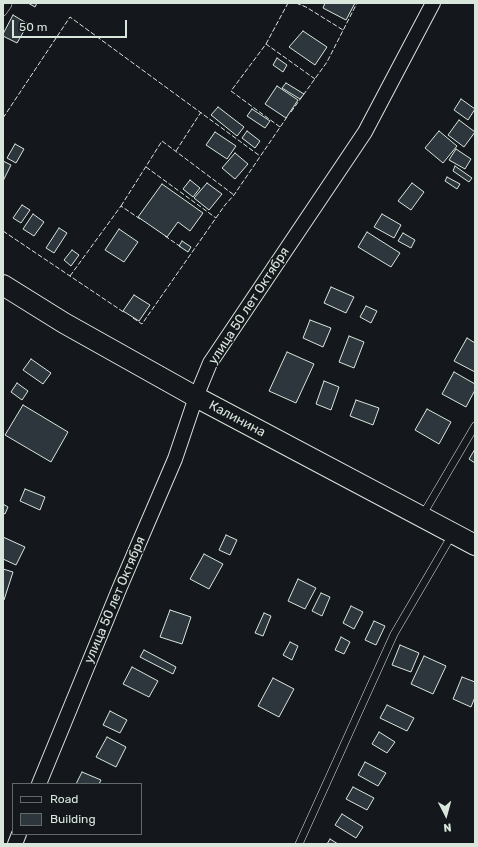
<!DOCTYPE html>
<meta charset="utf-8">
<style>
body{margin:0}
#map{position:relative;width:478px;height:847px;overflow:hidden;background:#14181c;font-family:Rubik,sans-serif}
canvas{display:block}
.frame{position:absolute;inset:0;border:4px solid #d8e6dc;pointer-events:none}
.legend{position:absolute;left:12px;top:783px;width:130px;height:52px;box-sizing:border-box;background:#14181c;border:1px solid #626a69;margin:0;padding:5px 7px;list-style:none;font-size:12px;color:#d8e6dc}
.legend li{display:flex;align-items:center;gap:8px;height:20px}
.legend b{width:20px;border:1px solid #626a69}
.north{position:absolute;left:426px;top:795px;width:40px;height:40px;-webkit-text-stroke:3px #14181c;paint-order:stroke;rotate:174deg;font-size:11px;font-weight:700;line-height:16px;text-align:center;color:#d8e6dc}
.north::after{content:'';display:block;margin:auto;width:14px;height:18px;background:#d8e6dc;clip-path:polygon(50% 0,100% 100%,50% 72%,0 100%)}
.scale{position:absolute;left:12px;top:20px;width:115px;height:18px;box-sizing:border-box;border:2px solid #d8e6dc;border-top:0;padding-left:5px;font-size:12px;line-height:14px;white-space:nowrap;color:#d8e6dc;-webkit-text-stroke:3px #14181c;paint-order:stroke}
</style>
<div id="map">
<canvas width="478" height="847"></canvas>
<div class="frame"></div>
<ul class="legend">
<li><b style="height:5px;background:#14181c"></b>Road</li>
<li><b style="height:11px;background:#2c363c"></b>Building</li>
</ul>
<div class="north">N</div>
<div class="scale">50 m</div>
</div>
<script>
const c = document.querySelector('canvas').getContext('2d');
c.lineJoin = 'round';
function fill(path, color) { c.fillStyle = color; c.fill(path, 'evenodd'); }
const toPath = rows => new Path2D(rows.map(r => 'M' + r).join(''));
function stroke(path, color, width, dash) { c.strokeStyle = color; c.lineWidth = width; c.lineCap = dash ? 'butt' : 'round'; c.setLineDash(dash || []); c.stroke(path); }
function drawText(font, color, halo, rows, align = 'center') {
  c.font = font + ' Rubik,sans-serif'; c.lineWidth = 3; c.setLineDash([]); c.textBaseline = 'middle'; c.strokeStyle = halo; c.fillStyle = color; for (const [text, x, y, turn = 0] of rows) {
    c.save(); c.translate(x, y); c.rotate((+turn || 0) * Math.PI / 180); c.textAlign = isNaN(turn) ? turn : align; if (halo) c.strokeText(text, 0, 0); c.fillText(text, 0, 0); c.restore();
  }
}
const building = toPath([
 [28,3,37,3,35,7,28,3],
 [325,3,355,3,346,20,323,8,325,3],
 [13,15,28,24,17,43,3,36,3,34,13,15],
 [303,31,327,47,315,65,289,47,303,31],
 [277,58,287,65,283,72,273,65,277,58],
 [286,83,304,94,300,99,282,88,286,83],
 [277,86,298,100,286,118,265,104,277,86],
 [461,99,475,109,468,120,454,110,461,99],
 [218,107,244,127,237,136,211,115,218,107],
 [252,109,270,121,265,128,247,116,252,109],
 [459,120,475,132,464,147,448,135,459,120],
 [247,131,260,141,255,148,242,138,247,131],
 [439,131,457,146,443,163,425,148,439,131],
 [215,132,236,146,227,159,206,145,215,132],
 [15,144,24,149,16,163,7,158,15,144],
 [456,149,471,159,465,169,449,160,456,149],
 [235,153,248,164,235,179,222,168,235,153],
 [3,161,11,165,3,181,3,161],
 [455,166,472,178,469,182,453,171,455,166],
 [447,177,460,184,457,189,445,181,447,177],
 [190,180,200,188,193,197,183,189,190,180],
 [207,183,222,194,209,210,194,198,207,183],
 [412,183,424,192,411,210,398,201,412,183],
 [162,184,203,213,190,231,178,222,167,237,138,217,162,184],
 [22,205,30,210,21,223,13,218,22,205],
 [33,214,44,222,34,236,23,229,33,214],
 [382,214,401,225,394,238,374,227,382,214],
 [59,228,67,233,54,253,46,248,59,228],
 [119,229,138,242,124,262,105,250,119,229],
 [367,232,400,253,391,267,358,247,367,232],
 [403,233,415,240,411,248,398,241,403,233],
 [182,241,191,247,188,252,179,246,182,241],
 [72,250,79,255,71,266,64,260,72,250],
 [331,287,354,297,346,313,324,303,331,287],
 [134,295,150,305,139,321,123,311,134,295],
 [366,306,377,311,371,323,360,317,366,306],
 [310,320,331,328,323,347,303,338,310,320],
 [349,336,364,342,354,368,339,362,349,336],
 [467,338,475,343,475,372,454,361,467,338],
 [287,352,314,364,296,403,269,391,287,352],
 [31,359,51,373,43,384,23,370,31,359],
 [454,372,475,384,475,390,466,407,442,394,454,372],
 [324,381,339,387,331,410,316,404,324,381],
 [17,383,28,391,22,400,11,392,17,383],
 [356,400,379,408,373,425,350,416,356,400],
 [23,405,68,432,51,462,5,435,23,405],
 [427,409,451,422,439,444,415,430,427,409],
 [475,449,475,463,469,459,475,449],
 [25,489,45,497,40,510,20,501,25,489],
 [3,504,8,507,5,514,3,513,3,504],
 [226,535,237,540,230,555,219,550,226,535],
 [3,537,25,547,16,565,3,559,3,537],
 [204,554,223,564,209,589,190,579,204,554],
 [3,569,13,572,4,600,3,599,3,569],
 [298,579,316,588,305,609,288,601,298,579],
 [321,593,330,597,322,616,312,611,321,593],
 [351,606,363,612,354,629,343,623,351,606],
 [170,610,191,617,182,644,160,637,170,610],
 [264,613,271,616,263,636,255,633,264,613],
 [374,621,385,626,376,645,365,640,374,621],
 [341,637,350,642,344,654,335,650,341,637],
 [290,642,298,646,292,660,283,655,290,642],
 [400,645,419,653,411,672,392,665,400,645],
 [144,650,176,667,173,674,140,657,144,650],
 [424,656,446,666,433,694,411,684,424,656],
 [132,667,158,681,149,697,123,684,132,667],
 [462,677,475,682,475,697,471,707,453,699,462,677],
 [273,678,294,689,279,717,258,706,273,678],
 [387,705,414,718,407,731,380,718,387,705],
 [110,711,127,720,120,733,103,725,110,711],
 [379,732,395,742,387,753,372,744,379,732],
 [107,737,126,747,116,767,96,757,107,737],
 [365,762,386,773,378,786,358,775,365,762],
 [82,772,101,780,99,784,76,784,82,772],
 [353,787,374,798,367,810,346,799,353,787],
 [342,814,363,827,356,838,335,825,342,814],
 [330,839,338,844,327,844,330,839]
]);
fill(building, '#2c363c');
stroke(building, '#d8e6dc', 1);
const lane = toPath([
 [3,12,8,5],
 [422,516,475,426],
 [299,844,394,634,452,535]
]);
const street = toPath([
 [39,784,120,587,175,459,196,397,210,363,365,132,433,3],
 [15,844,19,834]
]);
const secondary = toPath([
 [3,285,64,323,196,397,475,545]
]);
stroke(lane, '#d8e6dc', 8);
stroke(street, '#d8e6dc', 16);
stroke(secondary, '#d8e6dc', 22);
stroke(lane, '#14181c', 7);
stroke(street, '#14181c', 14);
stroke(secondary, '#14181c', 20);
stroke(toPath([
 [296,3,306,7,343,30],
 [266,44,288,3],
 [291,112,327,62,357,3],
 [3,118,70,17,260,156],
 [280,127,231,91,266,44,315,79],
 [176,151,201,112],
 [146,167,216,218],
 [121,206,162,141,234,195],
 [3,231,125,313],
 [165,236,181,247],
 [70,276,121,206,140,219],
 [133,318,142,324,225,205,234,195,287,117]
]), '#d8e6dc', 1, [5, 2]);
drawText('13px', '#d8e6dc', '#14181c', [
 ["улица 50 лет Октября",249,306,-57],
 ["Калинина",237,419,28],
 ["улица 50 лет Октября",115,600,-67]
]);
</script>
